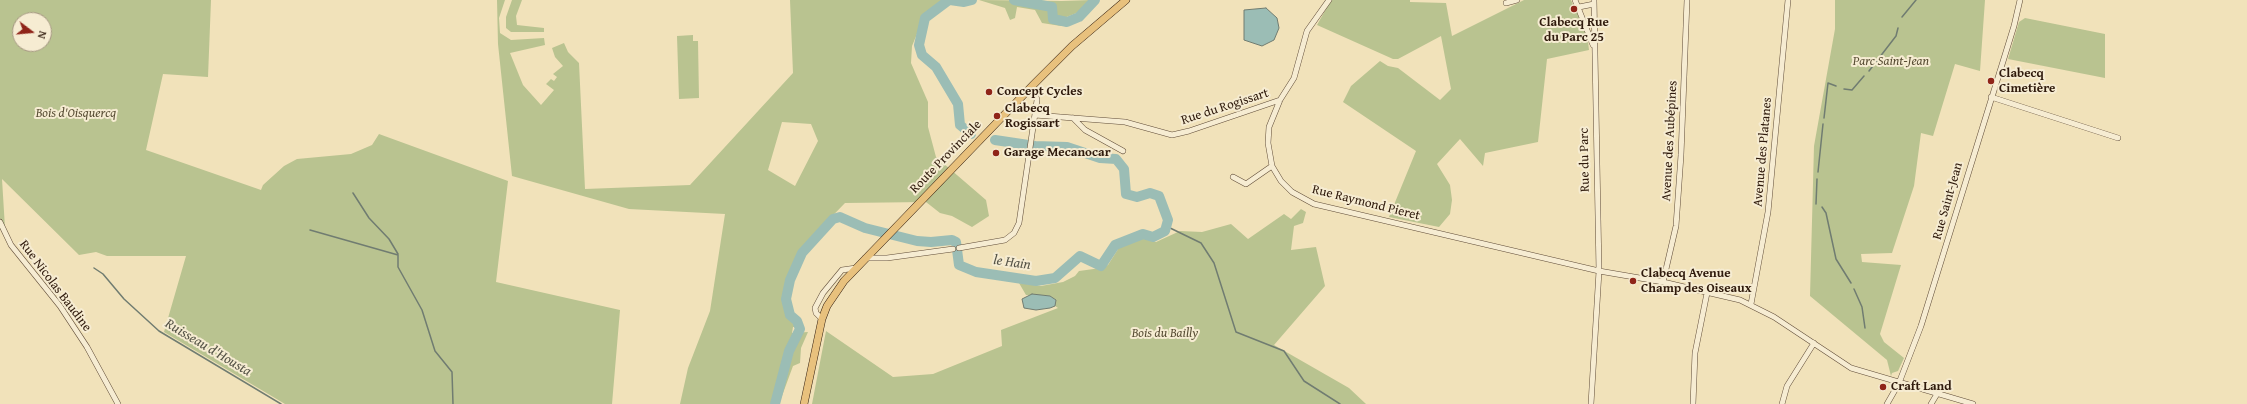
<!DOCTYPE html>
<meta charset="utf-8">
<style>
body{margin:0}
#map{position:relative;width:2247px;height:404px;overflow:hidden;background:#f1e2ba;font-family:"Gentium Book Plus",serif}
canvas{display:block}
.north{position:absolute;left:12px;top:12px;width:40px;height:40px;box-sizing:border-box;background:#f6ecd2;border:1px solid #a69883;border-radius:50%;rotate:106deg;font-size:11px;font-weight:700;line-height:16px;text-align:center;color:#2f1a0c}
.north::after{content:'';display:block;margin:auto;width:14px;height:18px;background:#8f2418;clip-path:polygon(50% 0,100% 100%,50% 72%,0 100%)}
</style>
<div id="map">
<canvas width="2247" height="404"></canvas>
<div class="north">N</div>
</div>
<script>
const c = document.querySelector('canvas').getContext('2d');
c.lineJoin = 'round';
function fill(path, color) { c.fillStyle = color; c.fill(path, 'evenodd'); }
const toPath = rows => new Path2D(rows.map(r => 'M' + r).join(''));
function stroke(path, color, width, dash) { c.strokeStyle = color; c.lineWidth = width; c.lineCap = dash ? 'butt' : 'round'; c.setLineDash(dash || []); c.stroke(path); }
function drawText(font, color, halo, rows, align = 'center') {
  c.font = font + ' "Gentium Book Plus",serif'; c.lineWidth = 4; c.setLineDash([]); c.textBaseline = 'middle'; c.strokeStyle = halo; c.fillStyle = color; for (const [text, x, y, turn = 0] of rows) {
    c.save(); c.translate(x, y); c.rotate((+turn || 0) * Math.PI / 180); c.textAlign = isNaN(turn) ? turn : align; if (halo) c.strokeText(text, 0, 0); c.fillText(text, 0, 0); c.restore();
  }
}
fill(toPath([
 [0,0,211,0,208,77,163,74,146,150,261,190,263,185,284,166,297,159,351,154,372,145,379,134,508,181,496,282,620,310,612,404,285,404,164,332,186,256,107,256,96,252,79,255,2,179,5,228,0,229],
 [20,20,44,20,44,44,20,44],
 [497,0,505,0,499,18,500,33,511,40,544,38,545,45,510,53,523,85,541,105,554,90,546,84,551,79,554,81,557,77,553,74,563,66,555,57,552,48,564,43,568,52,579,63,585,189,690,185,793,73,790,0,945,0,926,12,912,46,911,63,928,102,928,127,936,157,986,200,989,216,972,227,952,216,940,213,926,202,845,203,809,240,784,294,788,319,801,327,793,327,792,333,808,332,801,348,800,363,793,366,779,404,680,404,688,368,710,311,725,214,629,209,512,176,498,44],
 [782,122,811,124,818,141,795,186,768,170],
 [512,0,522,0,516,16,517,25,544,28,544,32,511,32,506,28,506,17],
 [979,0,1062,1,1092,0,1079,12,1064,18,1061,26,1042,23,1035,10,1017,7,1015,18,1010,20,1005,8],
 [1331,0,1410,0,1410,2,1446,3,1452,36,1524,0,1571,0,1587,34,1589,50,1547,59,1538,142,1485,153,1483,166,1460,139,1437,164,1450,185,1452,200,1450,214,1439,227,1389,217,1416,151,1343,102,1351,86,1380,61,1388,66,1398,68,1440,100,1451,89,1441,36,1398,59,1393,59,1317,25],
 [1835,0,1985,0,1980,71,1955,64,1933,136,1921,133,1914,186,1892,253,1861,254,1862,262,1901,265,1880,334,1884,342,1904,358,1898,371,1892,373,1891,376,1887,360,1810,296,1814,146,1835,29],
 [2025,18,2105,34,2105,78,2008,59,2019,22],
 [693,35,693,41,698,41,699,98,679,99,677,36],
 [1301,209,1306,212,1303,223,1294,226,1291,250,1316,247,1325,286,1274,345,1349,388,1366,404,812,404,826,331,893,377,933,374,1002,346,1001,330,1058,308,1055,306,1056,300,1050,296,1026,295,1019,283,1041,286,1063,282,1075,276,1079,271,1101,268,1108,265,1120,246,1132,243,1142,238,1156,242,1180,231,1202,232,1231,224,1248,239,1284,214,1291,219]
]), '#b9c390');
const water = toPath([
 [1266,8,1277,18,1279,28,1274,40,1262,46,1244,40,1244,10,1266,8],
 [1032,294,1050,296,1056,300,1055,306,1050,308,1036,310,1024,308,1022,299,1032,294]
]);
fill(water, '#9bbdb5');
stroke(water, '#707c71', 1);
stroke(toPath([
 [1902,17,1916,0],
 [1869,71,1896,36,1898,28],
 [1844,89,1852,90,1864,76],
 [1824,118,1828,83,1836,86],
 [1818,172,1823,124],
 [353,193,369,218,389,239,398,254],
 [1816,204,1817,179],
 [1822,207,1826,213,1836,259,1851,283],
 [1166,226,1201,243,1214,263,1236,332,1284,351,1304,381,1340,404],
 [310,230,398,255,398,267,422,310,435,351,452,372,453,404],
 [94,268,103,274,124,299,159,331,281,404],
 [1854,289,1862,307,1865,328]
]), '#707c71', 1.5);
stroke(toPath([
 [949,0,925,18,919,45,922,55,936,67,958,104,960,125,971,134],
 [950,0,964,2,972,0],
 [1014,0,1052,7,1053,19,1067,22,1079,17,1095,0],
 [775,404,789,351,800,329,797,321,790,315,786,299,790,280,802,253,833,219,840,217,865,228,917,241,931,242,952,240,956,242,959,265,976,272,1036,281,1055,278,1080,256,1101,266,1115,245,1143,234,1153,237,1165,231,1168,220,1159,196,1150,193,1137,197,1126,194,1124,169,1116,159,1100,158,1067,147,1035,146,995,140]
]), '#9bbdb5', 10);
const minor = toPath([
 [1329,0,1307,31,1294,78,1280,100,1269,127,1268,143,1272,166,1281,181,1292,192,1314,204,1599,271,1663,282,1740,300,1774,317,1851,368,1973,404],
 [1575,0,1593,45],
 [1506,3,1517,0],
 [1579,7,1594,4],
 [1991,97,2118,138],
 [1035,115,1125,122,1172,135,1189,131,1280,100],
 [1073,118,1085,130,1123,151],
 [1233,177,1246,184,1272,166],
 [0,222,11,245,60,306,87,347,118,404],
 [959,248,1005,240,1014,233,1019,223,1037,100,1033,85],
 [865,258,887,258,953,249],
 [1663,282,1676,226,1681,155,1687,0],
 [1751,304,1768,212,1788,0],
 [822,319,816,313,815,308,823,293,842,270,856,268],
 [1591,404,1599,271,1594,0],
 [1693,404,1695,353,1707,293],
 [1782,404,1787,386,1814,343],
 [1887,404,1899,383,1921,326,2014,26,2020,0],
 [1931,404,1937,394]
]);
const major = toPath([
 [804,404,822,319,827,306,844,281,1033,85,1072,46,1126,0]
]);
stroke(minor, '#604c38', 6);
stroke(major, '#2f1a0c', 8);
stroke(minor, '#f6ecd2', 5);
stroke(major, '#e8c17d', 7);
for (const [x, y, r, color] of [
 [1574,9,4,"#8f2418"],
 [1991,81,4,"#8f2418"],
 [989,92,4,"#8f2418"],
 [997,116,4,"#8f2418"],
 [996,153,4,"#8f2418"],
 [1633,281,4,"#8f2418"],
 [1883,387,4,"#8f2418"]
]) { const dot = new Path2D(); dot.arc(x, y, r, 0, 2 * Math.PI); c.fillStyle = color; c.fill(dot); stroke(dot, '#f6ecd2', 1.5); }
drawText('bold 13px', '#2f1a0c', '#f6ecd2', [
 ["Clabecq Rue",1574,23,"center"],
 ["du Parc 25",1574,38,"center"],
 ["Clabecq",1999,74],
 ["Cimetière",1999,89],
 ["Concept Cycles",997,92],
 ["Clabecq",1005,109],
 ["Rogissart",1005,124],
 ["Garage Mecanocar",1004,153],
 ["Clabecq Avenue",1641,274],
 ["Champ des Oiseaux",1641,289],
 ["Craft Land",1891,387]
], 'left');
drawText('italic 13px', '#584d34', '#f6ecd2', [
 ["Parc Saint-Jean",1891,62],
 ["Bois d'Oisquercq",76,114],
 ["Bois du Bailly",1165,334]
]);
drawText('13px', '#2f1a0c', '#f6ecd2', [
 ["Rue du Rogissart",1225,107,-18],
 ["Avenue des Aubépines",1670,141,-87],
 ["Avenue des Platanes",1763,152,-85],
 ["Route Provinciale",946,157,-46],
 ["Rue du Parc",1585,160,-91],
 ["Rue Saint-Jean",1948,201,-74],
 ["Rue Raymond Pieret",1366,203,14],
 ["Rue Nicolas Baudine",55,286,53]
]);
drawText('italic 14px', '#555347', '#f6ecd2', [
 ["le Hain",1012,263,8],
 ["Ruisseau d'Housta",208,348,31]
]);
</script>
